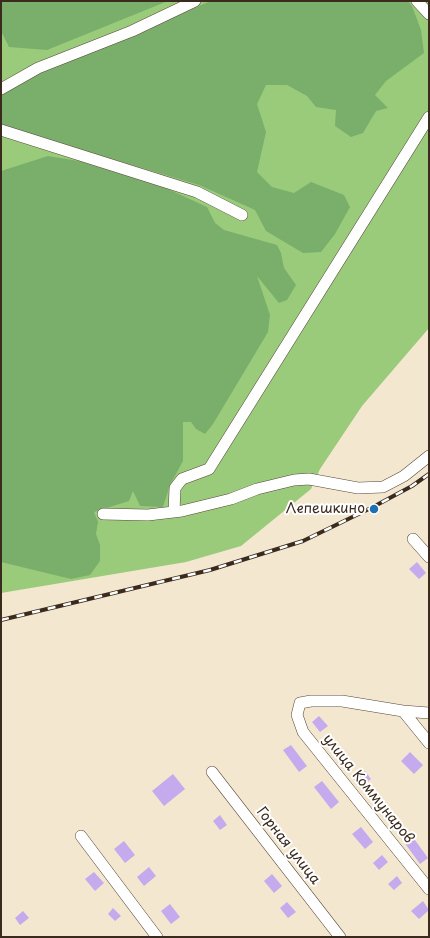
<!DOCTYPE html>
<meta charset="utf-8">
<style>
body{margin:0}
#map{position:relative;width:430px;height:938px;overflow:hidden;background:#f3e7cf;font-family:"Playpen Sans",sans-serif}
canvas{display:block}
.frame{position:absolute;inset:0;border:2px solid #3b2a1e;pointer-events:none}
</style>
<div id="map">
<canvas width="430" height="938"></canvas>
<div class="frame"></div>
</div>
<script>
const c = document.querySelector('canvas').getContext('2d');
c.lineJoin = 'round';
function fill(path, color) { c.fillStyle = color; c.fill(path, 'evenodd'); }
const toPath = rows => new Path2D(rows.map(r => 'M' + r).join(''));
function stroke(path, color, width, dash) { c.strokeStyle = color; c.lineWidth = width; c.lineCap = dash ? 'butt' : 'round'; c.setLineDash(dash || []); c.stroke(path); }
function drawText(font, color, halo, rows, align = 'center') {
  c.font = font + ' "Playpen Sans",sans-serif'; c.lineWidth = 4; c.setLineDash([]); c.textBaseline = 'middle'; c.strokeStyle = halo; c.fillStyle = color; for (const [text, x, y, turn = 0] of rows) {
    c.save(); c.translate(x, y); c.rotate((+turn || 0) * Math.PI / 180); c.textAlign = isNaN(turn) ? turn : align; if (halo) c.strokeText(text, 0, 0); c.fillText(text, 0, 0); c.restore();
  }
}
fill(toPath([
 [1,1,429,1,429,328,362,406,320,469,311,489,241,546,186,562,1,593]
]), '#99cb7b');
fill(toPath([
 [1,1,168,1,47,50,9,47,1,31],
 [211,1,408,1,412,6,421,30,424,53,386,81,375,95,388,108,376,111,363,133,351,137,335,126,336,110,316,107,307,96,287,85,266,85,257,104,266,132,257,172,272,187,294,193,311,182,344,195,350,207,335,234,321,252,303,253,266,231,255,210,199,185,1,126,1,93,39,71],
 [48,156,91,163,155,183,207,207,215,223,224,230,277,245,281,253,284,268,296,285,287,300,279,303,257,276,270,315,268,332,213,424,205,434,196,429,191,422,183,422,183,461,170,485,163,507,140,506,133,491,129,501,94,512,98,522,96,534,100,545,100,561,90,575,71,579,1,562,1,171]
]), '#7aaf6b');
fill(toPath([
 [417,562,426,573,419,579,409,569],
 [319,716,328,726,320,732,312,722],
 [291,745,307,766,299,772,283,750],
 [410,752,423,765,414,774,401,761],
 [365,771,371,779,360,787,354,779],
 [173,774,185,789,164,806,152,791],
 [322,781,339,802,331,809,314,787],
 [220,815,227,825,220,830,213,821],
 [361,827,373,842,365,849,352,834],
 [412,836,428,858,420,864,404,842],
 [124,841,135,855,125,863,114,849],
 [382,855,388,862,379,870,373,863],
 [149,867,156,876,144,886,137,877],
 [94,872,104,883,95,891,85,879],
 [272,874,282,886,274,893,264,881],
 [397,876,402,883,394,890,388,884],
 [423,901,429,910,419,919,411,911],
 [287,902,296,912,288,918,280,908],
 [170,904,180,917,171,924,161,911],
 [113,908,121,916,115,921,108,914],
 [23,911,29,918,20,925,15,918]
]), '#c5abee');
const minor = toPath([
 [417,1,429,14],
 [1,89,38,68,132,31,195,1],
 [1,130,197,192,242,215],
 [174,512,175,488,182,479,209,469,429,117],
 [103,514,148,515,182,511,231,499,257,489,294,480,309,479,358,488,383,487,404,476,429,456],
 [413,539,429,557],
 [403,711,429,743],
 [429,713,403,711,342,701,311,701,300,703,297,715,303,732,429,889],
 [212,772,340,937],
 [81,836,157,937]
]);
stroke(minor, '#574639', 12);
stroke(minor, '#fff', 11);
const rail = toPath([
 [1,620,210,570,303,541,373,507,412,486,429,474]
]);
stroke(rail, '#3b2a1e', 4);
stroke(rail, '#fff', 2.5, [8]);
for (const [x, y, r, color] of [
 [374,509,5,"#1f6fb2"]
]) { const dot = new Path2D(); dot.arc(x, y, r, 0, 2 * Math.PI); c.fillStyle = color; c.fill(dot); stroke(dot, '#fff', 1.5); }
drawText('14px', '#3b2a1e', '#fff', [
 ["Лепешкино",365,509]
], 'right');
drawText('14px', '#3b2a1e', '#fff', [
 ["улица Коммунаров",368,789,51],
 ["Горная улица",288,846,52]
]);
</script>
